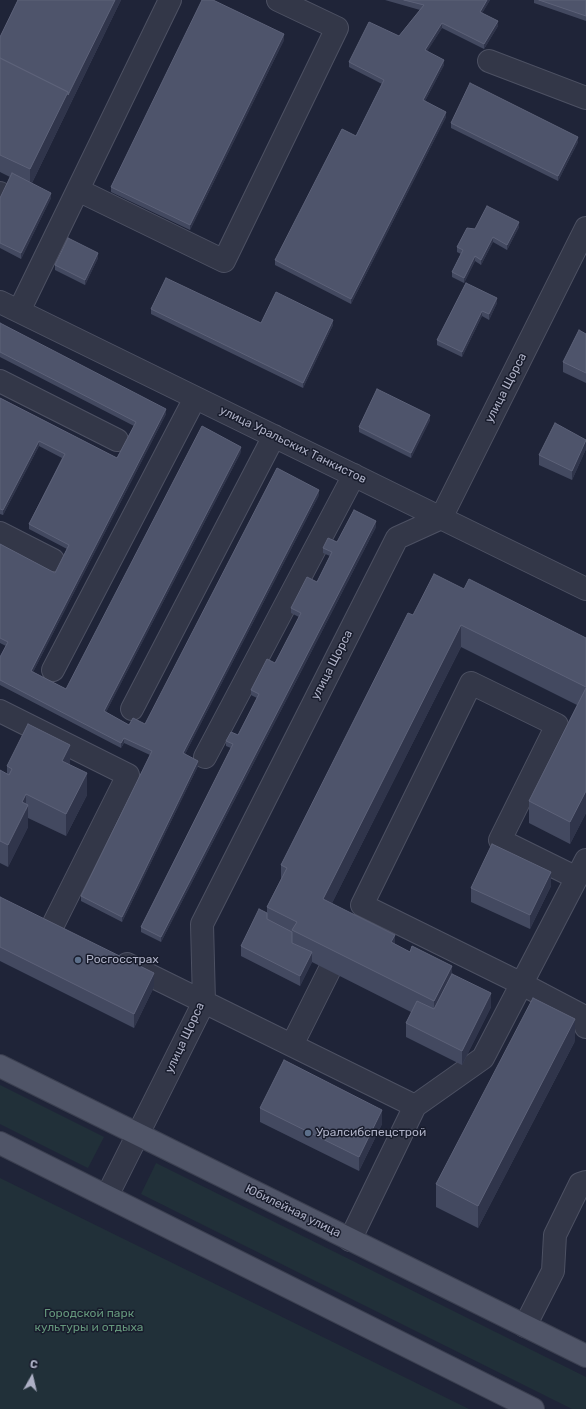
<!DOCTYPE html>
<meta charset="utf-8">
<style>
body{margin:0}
#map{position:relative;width:586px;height:1409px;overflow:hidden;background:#1f2438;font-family:Rubik,sans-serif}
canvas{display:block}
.north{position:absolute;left:12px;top:1357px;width:40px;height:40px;-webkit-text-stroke:3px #181c2c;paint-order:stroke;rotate:8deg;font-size:11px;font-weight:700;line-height:16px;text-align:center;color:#adb0c5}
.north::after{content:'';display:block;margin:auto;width:14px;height:18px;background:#adb0c5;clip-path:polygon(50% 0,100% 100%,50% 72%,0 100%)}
</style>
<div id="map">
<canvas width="586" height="1409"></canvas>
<div class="north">С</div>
</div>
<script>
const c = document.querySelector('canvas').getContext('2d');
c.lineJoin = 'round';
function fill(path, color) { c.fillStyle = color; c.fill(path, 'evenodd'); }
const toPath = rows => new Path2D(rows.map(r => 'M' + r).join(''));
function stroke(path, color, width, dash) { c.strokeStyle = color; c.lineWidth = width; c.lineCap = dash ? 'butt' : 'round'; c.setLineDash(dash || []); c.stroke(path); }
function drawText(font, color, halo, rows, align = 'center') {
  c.font = font + ' Rubik,sans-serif'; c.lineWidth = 3; c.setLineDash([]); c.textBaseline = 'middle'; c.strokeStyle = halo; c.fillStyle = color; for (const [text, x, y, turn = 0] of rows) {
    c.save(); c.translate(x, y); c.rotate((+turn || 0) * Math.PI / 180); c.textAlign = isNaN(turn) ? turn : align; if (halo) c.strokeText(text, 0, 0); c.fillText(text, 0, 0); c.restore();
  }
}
fill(toPath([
 [0,1085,104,1137,88,1168,0,1124],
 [156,1163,586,1377,586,1409,572,1409,141,1194],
 [0,1178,469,1409,0,1409]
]), '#213039');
const minor = toPath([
 [489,61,586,98],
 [78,190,224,261,337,28,278,0],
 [0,193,0,194],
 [0,302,586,589],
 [19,311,170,0],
 [0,381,117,440],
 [0,533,53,560],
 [53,670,195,398],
 [132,709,274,436],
 [0,711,128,775,52,927],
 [205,757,354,475],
 [577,878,500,840,557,725,471,683,362,905,522,984,583,1016,586,1027],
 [127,964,415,1106],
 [292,1045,329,971],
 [107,1196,204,1002,202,924,397,538,441,518,586,228],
 [350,1240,415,1106,483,1058,586,860],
 [525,1326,553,1271,555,1235,580,1184,586,1182]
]);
const major = toPath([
 [0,1066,586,1356],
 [0,1143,533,1409]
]);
stroke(minor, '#4d5163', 24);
stroke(major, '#3c4051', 24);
stroke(minor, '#333748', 22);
stroke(major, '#505568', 22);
fill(toPath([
 [18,0,121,0,32,183,51,198,21,259,0,248,0,198,10,177,0,172,0,37],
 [385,0,490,0,482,13,498,26,484,49,442,28,427,51,444,65,425,101,446,117,351,304,275,265,275,260,356,136,382,84,349,67,349,62,399,36,420,10],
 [534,0,586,0,586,21,534,3],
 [284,40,190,230,111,192,111,187],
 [451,123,578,142,558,181,451,128],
 [519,227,507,250,493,242,481,265,475,261,464,283,452,277,452,272,461,254,457,252,457,247,475,229],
 [98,258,85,285,55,270,55,265],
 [466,283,497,303,489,320,482,316,462,357,437,345,437,340],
 [151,309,261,323,333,325,303,388,151,314],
 [0,323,166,414,33,672,66,689,241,452,106,712,129,725,145,724,319,495,185,754,198,766,122,922,81,901,81,896,150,755,124,743,121,748,0,685,0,657,6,646,0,643,0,544,55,573,67,549,29,529,29,524,62,458,39,446,3,515,0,514,0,398,117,458,134,426,0,357],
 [586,334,586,383,563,372,563,362],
 [430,420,411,458,359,432,359,427],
 [586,440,586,449,572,480,539,465,539,455],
 [376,527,161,942,141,932,141,927,231,748,226,746,226,741,238,735,257,698,251,695,251,690,275,663,299,617,291,613,291,608,317,582,330,556,323,553,323,548],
 [413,615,586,638,586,813,570,844,529,823,529,801,577,705,461,647,332,903,395,944,452,974,491,1007,462,1065,406,1037,406,1023,411,1012,312,962,300,986,241,956,241,946,267,913,267,907,281,879,281,865],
 [70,765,87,795,66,836,28,818,28,827,8,867,0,863,0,770,7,774,7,766],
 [551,886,530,929,471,902,471,888],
 [0,897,154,987,134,1028,0,961],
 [575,1041,478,1228,436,1207,436,1184],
 [260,1108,382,1124,359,1171,260,1122]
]), '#434960');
fill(toPath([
 [115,0,121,0,30,187,30,169,68,92],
 [487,0,490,0,480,17,480,12],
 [498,21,498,26,484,49,484,44],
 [442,23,442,28,425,55,425,50],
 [284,34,284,40,190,230,190,225],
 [444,60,444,65,423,105,423,100],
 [446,112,446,117,351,304,351,299],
 [578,137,578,142,558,181,558,176],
 [51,193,51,198,21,259,21,253],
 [519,222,519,227,507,250,507,245],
 [493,237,493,242,481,265,481,260],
 [98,253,98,258,85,285,85,280],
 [475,256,475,261,464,283,464,278],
 [497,298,497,303,489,320,489,314],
 [482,311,482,316,462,357,462,352],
 [333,320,333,325,303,388,303,383],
 [166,409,166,414,31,676,31,671],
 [430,415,430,420,411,458,411,453],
 [586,440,586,449,572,480,572,471],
 [39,441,39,446,3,515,3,510],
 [241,447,241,452,104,716,104,711],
 [319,490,319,495,183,758,183,753],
 [376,521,376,527,161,942,161,937],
 [461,625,461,647,323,921,323,899],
 [124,738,124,743,121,748,121,743],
 [70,745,70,767,62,761],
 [198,761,198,766,122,922,122,917],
 [87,773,87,795,66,836,66,814],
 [586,791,586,813,570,844,570,822],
 [26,794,26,811,28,805,28,827,8,867,8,845,22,802],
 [551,872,551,886,530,929,530,915],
 [395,935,395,957,391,942],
 [312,952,312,962,300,986,300,976],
 [452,966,452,988,434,1023,434,1001],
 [154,973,154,987,134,1028,134,1014],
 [491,993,491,1007,462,1065,462,1051],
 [575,1019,575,1041,478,1228,478,1206],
 [382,1110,382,1124,359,1171,359,1157]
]), '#30354b');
const building = toPath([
 [18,0,115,0,68,95,68,92,0,58,0,37,18,0],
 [202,0,213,0,284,34,190,225,111,187,202,0],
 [404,0,487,0,480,12,498,21,484,44,442,23,425,50,444,60,423,100,446,112,351,299,275,260,342,129,356,136,384,80,349,62,369,22,399,36,424,5,404,0],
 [539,0,586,0,586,16,539,0],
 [0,58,68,92,30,169,0,155,0,58],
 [470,83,578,137,558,176,451,123,470,83],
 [12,173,51,193,21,253,0,243,0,198,12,173],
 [487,206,519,222,507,245,493,237,481,260,475,256,464,278,452,272,463,250,457,247,467,228,475,229,487,206],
 [68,238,98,253,85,280,55,265,68,238],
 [166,278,261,323,276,292,333,320,303,383,151,309,166,278],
 [466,283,497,298,489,314,482,311,462,352,437,340,466,283],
 [0,323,166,409,31,671,66,689,202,426,241,447,104,711,129,725,133,718,145,724,277,468,319,490,183,753,198,761,122,917,81,896,152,751,124,738,121,743,0,680,0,657,8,642,0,638,0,544,55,573,69,545,29,524,65,454,39,441,3,510,0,509,0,398,117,458,136,422,0,352,0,323],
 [579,330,586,334,586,373,563,362,579,330],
 [377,389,430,415,411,453,359,427,377,389],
 [555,423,586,440,572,471,539,455,555,423],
 [354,510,376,521,161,937,141,927,233,744,226,741,231,732,238,735,259,694,251,690,267,659,275,663,301,613,291,608,307,577,317,582,332,552,323,548,328,538,337,542,354,510],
 [434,574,464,589,469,579,586,638,586,687,461,625,323,899,395,935,391,942,410,952,412,946,452,966,434,1001,292,930,297,922,267,907,287,868,281,865,408,613,413,615,434,574],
 [586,688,586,791,570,822,529,801,586,688],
 [28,724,70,745,62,761,87,773,66,814,26,794,22,802,28,805,8,845,0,841,0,770,9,775,12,769,7,766,28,724],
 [492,844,551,872,530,915,471,888,492,844],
 [0,897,154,973,134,1014,0,947,0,897],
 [259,909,267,913,267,919,292,932,292,943,312,952,300,976,241,946,259,909],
 [452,974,491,993,462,1051,406,1023,417,1001,434,1009,452,974],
 [533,998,575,1019,478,1206,436,1184,533,998],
 [284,1060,382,1110,359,1157,260,1108,284,1060]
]);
fill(building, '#4e546b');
stroke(building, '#5d6279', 1);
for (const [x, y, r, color] of [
 [78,960,4,"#5c6f8a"],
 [308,1133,4,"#5c6f8a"]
]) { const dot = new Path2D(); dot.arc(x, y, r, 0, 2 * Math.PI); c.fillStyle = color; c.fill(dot); stroke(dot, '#181c2c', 1.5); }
drawText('12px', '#adb0c5', '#181c2c', [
 ["улица Щорса",506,388,-63],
 ["улица Уральских Танкистов",293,445,26],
 ["улица Щорса",332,665,-63],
 ["улица Щорса",185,1038,-65],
 ["Юбилейная улица",293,1211,26]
]);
drawText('12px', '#adb0c5', '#181c2c', [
 ["Росгосстрах",86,960],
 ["Уралсибспецстрой",316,1133]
], 'left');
drawText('12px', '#64967b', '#181c2c', [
 ["Городской парк",89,1314],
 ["культуры и отдыха",89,1328]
]);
</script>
